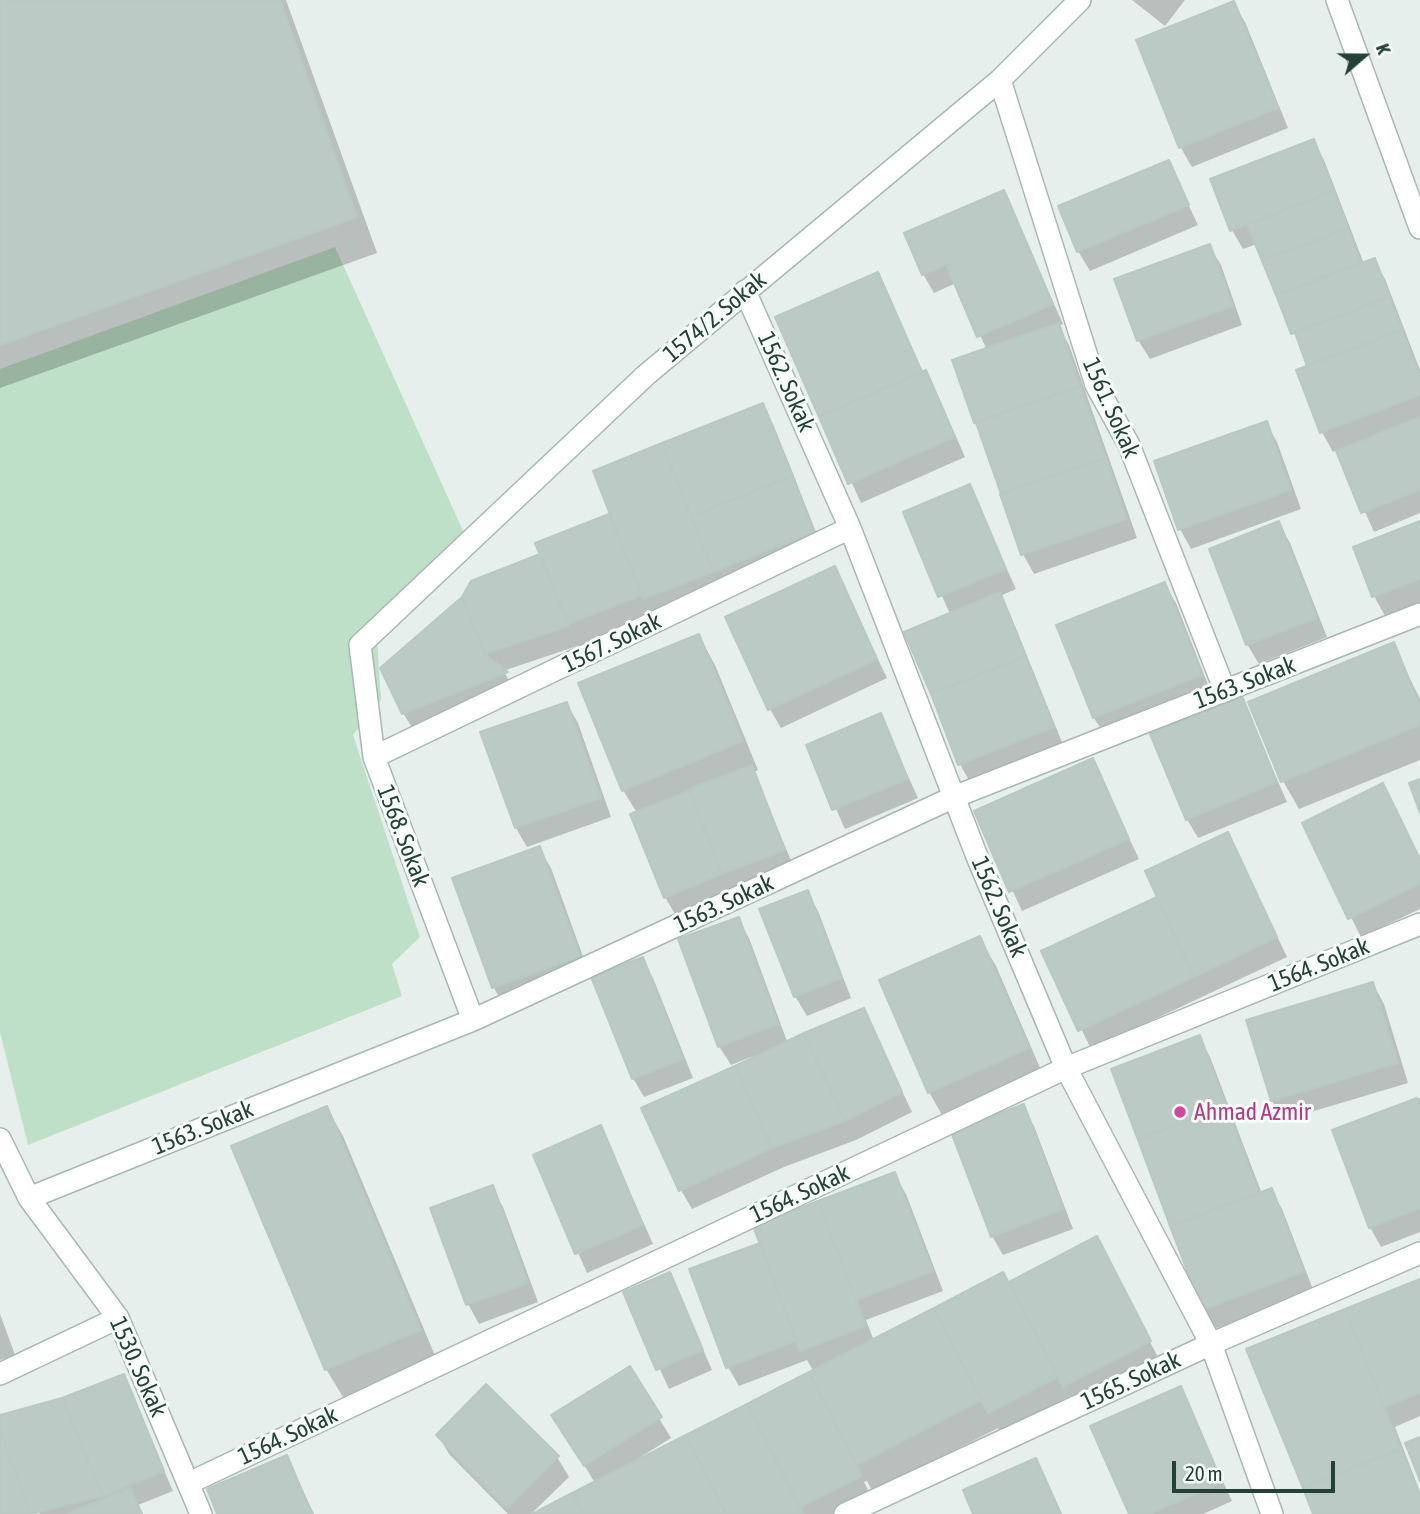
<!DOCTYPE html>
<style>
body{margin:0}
#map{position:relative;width:1420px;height:1514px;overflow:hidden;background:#e6efeb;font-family:"Asap Condensed",sans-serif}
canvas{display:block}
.north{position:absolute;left:1329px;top:21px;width:70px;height:70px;-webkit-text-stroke:5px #f7fbf9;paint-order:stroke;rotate:70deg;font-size:19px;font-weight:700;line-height:28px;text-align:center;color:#24423a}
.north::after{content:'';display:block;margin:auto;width:24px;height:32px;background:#24423a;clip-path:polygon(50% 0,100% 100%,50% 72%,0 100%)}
.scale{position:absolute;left:1172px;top:1461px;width:163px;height:32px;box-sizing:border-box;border:4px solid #24423a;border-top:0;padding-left:9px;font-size:21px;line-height:24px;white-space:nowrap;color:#24423a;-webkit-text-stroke:5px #f7fbf9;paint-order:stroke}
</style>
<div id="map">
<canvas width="1420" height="1514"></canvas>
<div class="north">K</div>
<div class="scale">20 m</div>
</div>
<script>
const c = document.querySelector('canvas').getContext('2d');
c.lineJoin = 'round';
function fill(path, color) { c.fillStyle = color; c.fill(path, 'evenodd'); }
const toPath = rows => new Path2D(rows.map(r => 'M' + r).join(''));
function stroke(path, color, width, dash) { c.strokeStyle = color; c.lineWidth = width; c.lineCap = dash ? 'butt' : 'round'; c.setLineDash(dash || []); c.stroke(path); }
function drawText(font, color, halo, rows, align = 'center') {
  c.font = font + ' "Asap Condensed",sans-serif'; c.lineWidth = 6; c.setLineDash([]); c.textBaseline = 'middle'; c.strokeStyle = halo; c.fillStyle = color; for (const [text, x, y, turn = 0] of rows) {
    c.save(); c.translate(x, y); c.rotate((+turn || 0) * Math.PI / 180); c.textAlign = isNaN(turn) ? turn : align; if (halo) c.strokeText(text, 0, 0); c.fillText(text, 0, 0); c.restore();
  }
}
fill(toPath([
 [335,247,469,544,377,639,381,700,353,735,420,937,392,964,402,996,28,1145,0,1032,0,369]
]), '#bfe0c8');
fill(toPath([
 [0,0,286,0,377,253,0,388],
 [1132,0,1185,0,1165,26],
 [1233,3,1245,22,1288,128,1192,167,1181,148,1138,41],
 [1313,141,1324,160,1364,264,1374,260,1385,279,1420,370,1420,513,1374,532,1337,450,1333,452,1322,432,1299,371,1309,367,1257,244,1243,249,1232,230,1213,180],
 [1168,162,1198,225,1090,271,1078,251],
 [1003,192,1063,324,1058,326,1069,345,1137,538,1034,574,1023,554,954,361,987,350,956,283,934,293,923,274],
 [1209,246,1221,265,1242,325,1150,359,1138,340],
 [877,274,923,373,936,391,965,457,861,503,777,318],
 [762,405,773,424,824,552,654,614,580,645,503,671,517,692,415,732,403,713,542,555,538,544,612,515,595,472],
 [1266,423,1277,442,1301,509,1191,549,1180,529,1156,462],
 [969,486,1016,589,1000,596,1010,614,1064,747,971,784,960,764,950,614,905,513],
 [1279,523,1290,543,1327,637,1259,664,1247,644,1211,550],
 [1420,523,1420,603,1385,616,1374,596],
 [834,568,887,678,781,728,770,709],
 [1164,584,1176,603,1212,695,1106,737,1094,718,1058,626],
 [699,636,715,665,758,770,754,772,795,870,676,916,665,897,637,813,623,790],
 [1393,644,1420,699,1420,760,1299,809,1283,781],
 [1242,699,1287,802,1198,838,1187,819],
 [567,704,578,723,611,817,527,847,516,828,483,733],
 [880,715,918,798,845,829,808,746],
 [1092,760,1139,859,1022,911,976,812],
 [1383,785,1420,859,1420,909,1361,937,1304,824],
 [539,848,551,868,590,976,505,1007,494,988,454,879],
 [1238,854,1287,957,1091,1049,1044,952,1159,898],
 [807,892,818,911,851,998,807,1016,795,996],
 [738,919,749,938,788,1044,864,1011,912,1112,856,1140,784,1167,692,1209,681,1190,752,1060,751,1057,731,1065,719,1046],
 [979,938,996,966,1044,1077,945,1120,929,1092],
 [642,959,653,978,693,1078,644,1097,633,1078],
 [1373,984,1384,1004,1408,1083,1284,1120,1272,1101,1248,1022],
 [1199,1037,1210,1057,1262,1194,1271,1190,1282,1209,1314,1292,1214,1329,1203,1309],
 [1420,1098,1420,1232,1381,1247,1370,1227,1334,1131],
 [1023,1106,1034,1126,1073,1229,1003,1255,992,1236],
 [327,1108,343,1136,436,1358,343,1397,326,1369],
 [601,1127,653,1244,587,1273,535,1156],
 [894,1174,906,1194,943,1291,866,1320,874,1341,1003,1274,1009,1284,1096,1239,1160,1361,1075,1405,1070,1396,1000,1432,998,1428,873,1492,867,1481,864,1482,871,1496,836,1514,535,1514,595,1483,565,1434,629,1369,671,1438,639,1458,640,1460,814,1372,807,1360,739,1386,728,1367,762,1244],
 [492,1187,503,1207,538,1302,479,1324,468,1304],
 [670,1274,712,1370,669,1389,625,1293],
 [1420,1281,1420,1416,1395,1427,1420,1492,1420,1514,1315,1514],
 [0,1314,15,1355,0,1360],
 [123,1376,173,1491,138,1505,143,1514,40,1514,39,1511,30,1514,0,1514,0,1417,63,1400],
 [1180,1389,1232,1501,1203,1514,1131,1514],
 [438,1435,557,1457,569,1477,531,1514,508,1514,449,1454],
 [287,1457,314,1514,219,1514]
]), '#0003');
const building = toPath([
 [0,0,280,0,357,217,0,345,0,0],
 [1234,1,1278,108,1179,148,1136,40,1234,1],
 [1314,139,1334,191,1230,231,1210,179,1314,139],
 [1169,160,1189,205,1077,252,1058,206,1169,160],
 [1004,190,1053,304,977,337,946,264,922,275,904,233,1004,190],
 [1334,191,1348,228,1262,261,1247,224,1334,191],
 [1348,228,1361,263,1276,295,1262,261,1348,228],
 [1210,244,1233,306,1137,341,1114,279,1210,244],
 [1375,258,1390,297,1291,334,1276,295,1375,258],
 [878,272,922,372,819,417,775,317,878,272],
 [1390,297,1402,330,1307,366,1295,333,1390,297],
 [1059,323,1080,386,974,423,952,360,1059,323],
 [1402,330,1420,376,1420,395,1320,433,1296,370,1402,330],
 [926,370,955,437,848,484,819,417,926,370],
 [1080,386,1106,458,1001,494,976,423,1080,386],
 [763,403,793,476,691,516,662,443,763,403],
 [1420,417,1420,490,1361,513,1336,451,1420,417],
 [1267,421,1291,490,1178,530,1154,461,1267,421],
 [662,443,713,572,643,599,593,471,662,443],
 [1106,458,1127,519,1021,555,1000,494,1106,458],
 [793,476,814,532,713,572,691,516,793,476],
 [970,484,1006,569,938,597,903,512,970,484],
 [609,514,642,595,568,624,535,543,609,514],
 [1279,521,1317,618,1246,645,1209,549,1279,521],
 [1420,521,1420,579,1372,597,1353,547,1420,521],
 [540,554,569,626,485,654,462,597,471,581,540,554],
 [835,566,877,659,768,710,725,617,835,566],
 [1165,582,1202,675,1093,718,1056,625,1165,582],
 [1000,592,1026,656,931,694,904,632,1000,592],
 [462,597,485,654,508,672,402,714,380,668,462,597],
 [699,634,743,741,622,791,578,683,699,634],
 [1394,642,1420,706,1420,725,1281,782,1248,702,1394,642],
 [1026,656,1054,727,958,765,931,694,1026,656],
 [1242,696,1277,782,1186,820,1150,734,1242,696],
 [567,702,601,798,515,828,480,732,567,702],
 [881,713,908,779,832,810,806,745,881,713],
 [1093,758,1129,839,1009,892,974,811,1093,758],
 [752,765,785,850,722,874,689,789,752,765],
 [1420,779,1420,813,1409,783,1420,779],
 [1383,783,1420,859,1420,884,1348,919,1302,823,1383,783],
 [689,791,722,874,664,898,630,814,689,791],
 [1228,832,1277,937,1194,977,1145,871,1228,832],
 [540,846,580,956,492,988,452,878,540,846],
 [808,890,842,978,794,997,759,909,808,890],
 [1157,897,1194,977,1078,1031,1041,951,1157,897],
 [739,917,778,1024,718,1047,678,939,739,917],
 [980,936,1029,1048,928,1093,879,980,980,936],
 [643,957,683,1059,632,1079,591,977,643,957],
 [1373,982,1398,1063,1271,1101,1246,1020,1373,982],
 [864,1008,902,1092,845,1121,804,1033,864,1008],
 [804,1033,845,1121,772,1148,735,1066,804,1033],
 [1200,1035,1226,1106,1138,1140,1111,1069,1200,1035],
 [735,1066,772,1148,679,1191,641,1108,735,1066],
 [1417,1098,1420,1105,1420,1208,1369,1228,1332,1130,1417,1098],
 [1024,1104,1063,1209,991,1237,951,1132,1024,1104],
 [327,1106,421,1330,325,1370,231,1146,327,1106],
 [1226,1106,1259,1193,1170,1226,1138,1140,1226,1106],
 [601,1125,643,1225,575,1254,533,1155,601,1125],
 [895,1172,933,1271,856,1300,818,1201,895,1172],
 [493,1185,528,1283,466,1305,430,1208,493,1185],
 [1272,1188,1304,1272,1202,1310,1170,1226,1272,1188],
 [818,1201,866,1326,800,1351,753,1226,818,1201],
 [1097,1236,1151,1341,1063,1387,1009,1282,1097,1236],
 [760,1243,796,1341,726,1368,689,1269,760,1243],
 [670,1272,703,1350,656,1370,623,1292,670,1272],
 [1003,1272,1058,1377,988,1413,934,1308,1003,1272],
 [1420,1279,1420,1393,1384,1407,1345,1309,1420,1279],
 [934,1308,981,1400,856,1465,809,1372,934,1308],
 [1345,1309,1401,1449,1303,1488,1246,1349,1345,1309],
 [630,1366,662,1417,584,1466,551,1415,630,1366],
 [809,1372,862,1476,800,1507,747,1404,809,1372],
 [124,1374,164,1471,103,1496,62,1398,124,1374],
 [486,1384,559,1456,507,1508,436,1435,486,1384],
 [1181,1386,1222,1482,1150,1514,1129,1514,1090,1426,1181,1386],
 [62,1398,103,1496,31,1514,0,1432,0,1415,62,1398],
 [747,1404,800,1507,803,1514,726,1514,686,1435,747,1404],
 [0,1432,31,1514,0,1514,0,1432],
 [686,1435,726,1514,583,1514,572,1493,686,1435],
 [1420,1437,1420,1481,1405,1443,1420,1437],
 [1401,1449,1420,1496,1420,1514,1313,1514,1303,1488,1401,1449],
 [287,1455,312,1514,217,1514,207,1489,287,1455],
 [1036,1458,1061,1514,973,1514,963,1490,1036,1458],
 [130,1488,142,1514,69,1514,69,1513,130,1488],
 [572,1493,583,1514,532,1514,572,1493]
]);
fill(building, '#bbcac4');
stroke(building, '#b8c9c2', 2);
const minor = toPath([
 [1337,0,1420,228],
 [1000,80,1096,385,1129,445,1225,691],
 [745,291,850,528,976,854,1066,1068,1211,1344,1272,1514],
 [374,757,850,528],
 [473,1020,374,757,360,645,646,375,1000,80,1080,0],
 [0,1139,29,1198,118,1318,201,1514],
 [29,1198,473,1020,954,797,1420,614],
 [0,1374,118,1318],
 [189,1483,1066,1068,1420,924],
 [845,1514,1211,1344,1420,1253]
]);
stroke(minor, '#a8b8b2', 24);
stroke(minor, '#fff', 21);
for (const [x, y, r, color] of [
 [1180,1112,7,"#d1479c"]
]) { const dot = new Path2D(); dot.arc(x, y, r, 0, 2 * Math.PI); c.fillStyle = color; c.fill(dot); stroke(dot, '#f7fbf9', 2.5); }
drawText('24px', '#24423a', '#f7fbf9', [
 ["1574/2. Sokak",715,317,-40],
 ["1562. Sokak",786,382,66],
 ["1561. Sokak",1111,408,66],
 ["1567. Sokak",612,643,-26],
 ["1563. Sokak",1245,683,-21],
 ["1568. Sokak",403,836,69],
 ["1563. Sokak",724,904,-25],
 ["1562. Sokak",999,907,67],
 ["1564. Sokak",1319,965,-22],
 ["1563. Sokak",203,1128,-22],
 ["1564. Sokak",800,1194,-25],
 ["1530. Sokak",138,1367,66],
 ["1565. Sokak",1131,1381,-25],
 ["1564. Sokak",288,1436,-25]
]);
drawText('24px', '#b23c85', '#f7fbf9', [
 ["Ahmad Azmir",1194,1112]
], 'left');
</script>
